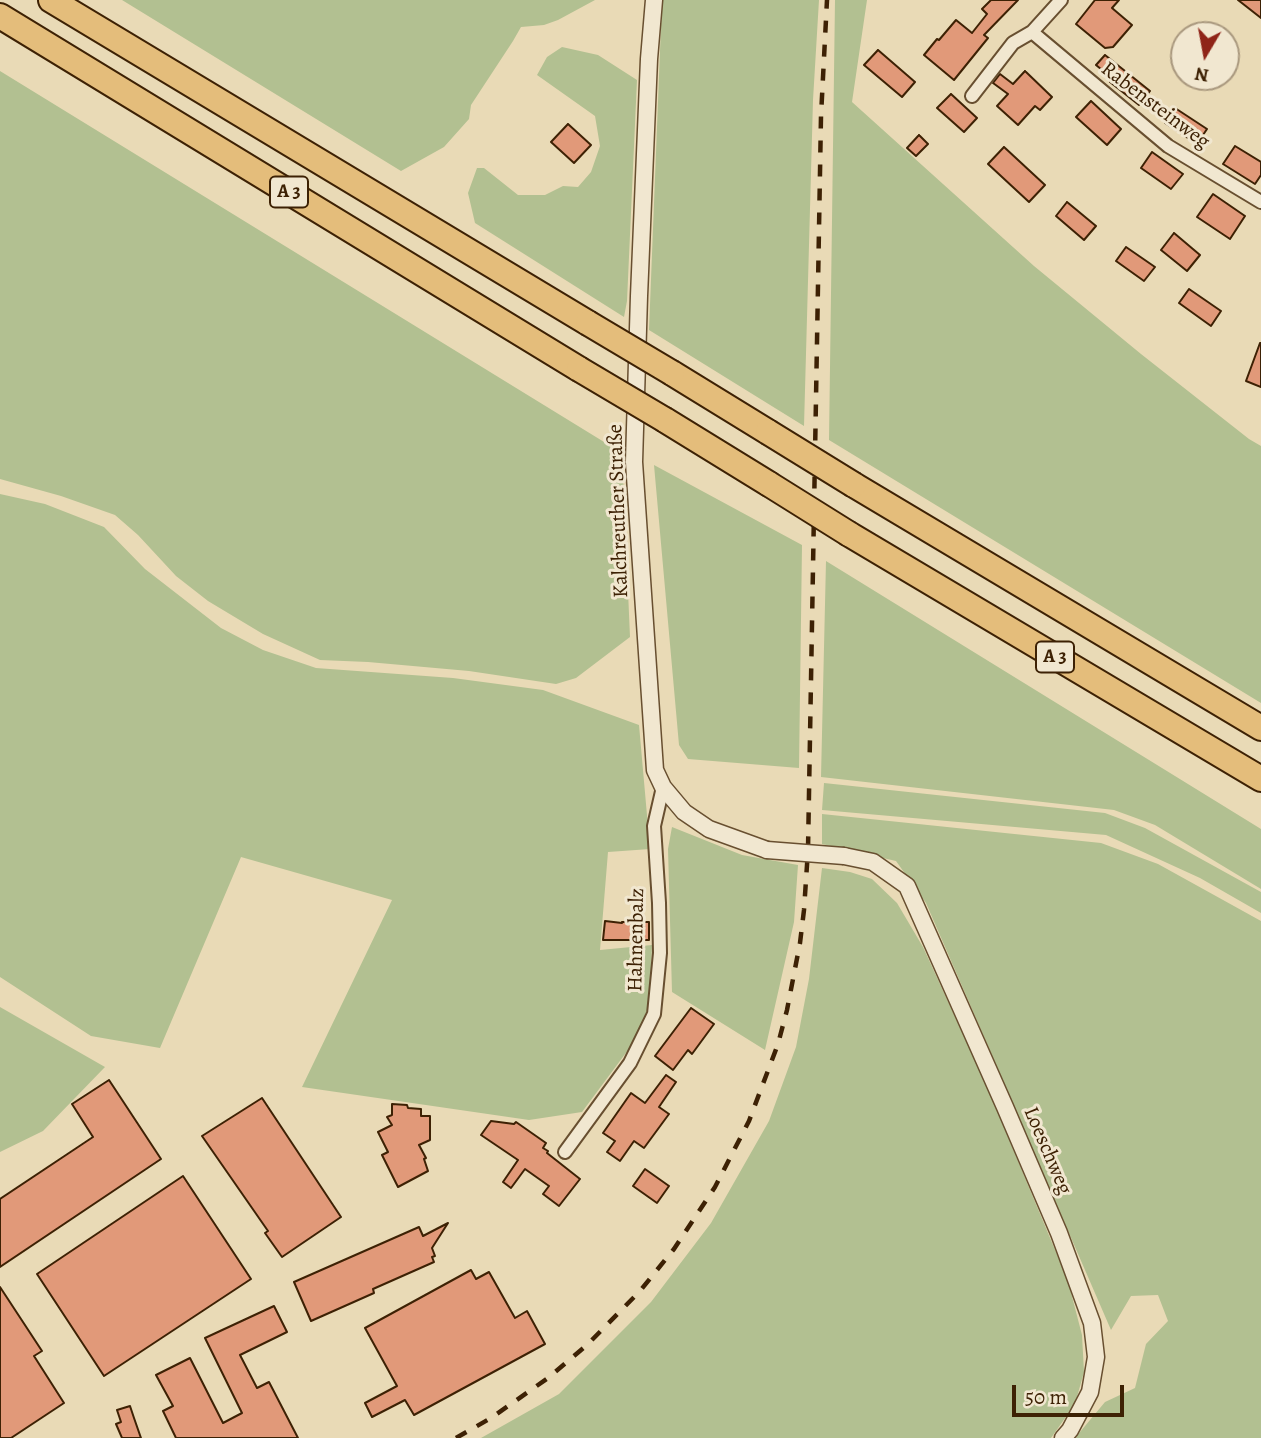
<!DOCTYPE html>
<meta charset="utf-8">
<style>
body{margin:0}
#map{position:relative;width:1261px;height:1438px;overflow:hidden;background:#e9dab6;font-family:Alegreya,serif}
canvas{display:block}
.north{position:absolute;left:1170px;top:21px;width:70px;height:70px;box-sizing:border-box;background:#f1e7d0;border:2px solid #a9987e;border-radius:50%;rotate:190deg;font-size:19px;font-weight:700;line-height:28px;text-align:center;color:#3d2104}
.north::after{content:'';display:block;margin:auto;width:24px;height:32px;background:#8f2418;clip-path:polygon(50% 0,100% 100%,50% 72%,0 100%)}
.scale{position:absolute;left:1012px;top:1385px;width:112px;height:32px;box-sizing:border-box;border:4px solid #3d2104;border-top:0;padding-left:9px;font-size:21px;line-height:24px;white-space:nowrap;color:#3d2104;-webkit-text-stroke:5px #f1e7d0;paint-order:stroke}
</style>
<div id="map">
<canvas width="1261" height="1438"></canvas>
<div class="north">N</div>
<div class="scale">50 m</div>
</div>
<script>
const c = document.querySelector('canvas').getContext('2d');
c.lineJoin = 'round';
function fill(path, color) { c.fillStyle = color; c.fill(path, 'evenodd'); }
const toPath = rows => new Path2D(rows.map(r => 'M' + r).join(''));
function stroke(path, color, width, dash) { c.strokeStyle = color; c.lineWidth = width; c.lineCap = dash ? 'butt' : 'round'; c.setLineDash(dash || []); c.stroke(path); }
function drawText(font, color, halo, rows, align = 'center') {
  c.font = font + ' Alegreya,serif'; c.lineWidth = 6; c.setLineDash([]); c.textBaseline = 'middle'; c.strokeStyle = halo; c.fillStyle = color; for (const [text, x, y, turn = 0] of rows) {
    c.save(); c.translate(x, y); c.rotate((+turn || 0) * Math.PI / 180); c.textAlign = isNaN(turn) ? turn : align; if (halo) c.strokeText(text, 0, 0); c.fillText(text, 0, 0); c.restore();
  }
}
fill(toPath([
 [122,0,595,0,558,20,544,25,521,27,513,41,471,105,469,119,444,147,401,171],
 [662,0,819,0,813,100,804,426,649,330],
 [835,0,867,0,852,102,1034,266,1141,354,1249,439,1261,446,1261,703,829,440],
 [562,47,598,55,637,80,627,301,624,317,475,223,468,193,477,168,484,168,518,195,545,195,563,186,578,187,591,172,600,146,595,116,537,75,547,57],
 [0,71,622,453,630,637,576,678,556,684,469,671,368,662,320,660,263,634,208,601,176,576,138,535,115,515,61,496,0,479],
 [654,465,802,545,799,768,688,759,679,745],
 [0,494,45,504,104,527,145,569,221,628,263,650,316,668,453,678,543,690,639,725,650,849,608,852,600,950,652,945,650,1002,637,1038,582,1112,529,1120,302,1087,392,900,241,857,160,1048,91,1036,0,977],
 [826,561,1261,829,1261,889,1155,825,1114,810,821,777],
 [824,783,1105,813,1145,828,1261,892,1261,913,1200,878,1106,835,822,810],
 [822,814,1101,843,1158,864,1261,921,1261,1438,1075,1438,1105,1402,1135,1388,1146,1344,1168,1321,1158,1295,1131,1296,1111,1330,926,903,896,861,822,844],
 [672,827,742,855,798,865,794,922,765,1050,672,992,668,849],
 [822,868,850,872,872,879,897,903,923,947,988,1089,1068,1281,1082,1335,1084,1372,1075,1404,1051,1438,481,1438,559,1394,651,1302,711,1223,769,1121,796,1047,809,979],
 [0,1007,105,1067,43,1131,0,1152]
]), '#b2c091');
const building = toPath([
 [991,0,1018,0,984,35,988,38,954,80,924,55,937,39,939,40,956,20,972,33,987,14,982,9,991,0],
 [1095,0,1119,0,1112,8,1132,25,1113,47,1105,48,1076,24,1095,0],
 [1238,0,1261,0,1261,18,1238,0],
 [878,50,915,82,902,97,864,65,878,50],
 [1105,55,1150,91,1139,105,1110,82,1113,79,1096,65,1105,55],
 [1025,71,1052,97,1040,110,1035,106,1018,125,997,106,1008,94,993,83,1000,74,1013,84,1025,71],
 [951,94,977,118,964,132,937,108,951,94],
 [1091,101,1121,129,1107,145,1076,117,1091,101],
 [1175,108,1207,129,1197,144,1165,123,1175,108],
 [568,124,591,145,574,163,551,142,568,124],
 [919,135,928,144,916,156,907,148,919,135],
 [1235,146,1261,162,1261,175,1255,184,1223,164,1235,146],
 [1004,147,1045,185,1029,202,988,164,1004,147],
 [1152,152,1183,174,1171,189,1141,168,1152,152],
 [1213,194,1245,216,1230,239,1197,217,1213,194],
 [1067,202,1096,226,1084,240,1056,216,1067,202],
 [1174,233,1200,255,1187,271,1161,250,1174,233],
 [1126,247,1155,267,1144,281,1116,261,1126,247],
 [1189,289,1221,311,1211,326,1179,303,1189,289],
 [1260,343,1261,343,1261,387,1246,381,1260,343],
 [605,921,622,923,622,922,649,922,649,940,603,940,605,921],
 [691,1008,714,1024,692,1054,688,1050,673,1070,655,1056,691,1008],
 [666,1075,676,1082,659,1107,669,1114,644,1148,634,1141,620,1161,607,1152,615,1141,603,1133,631,1093,645,1103,666,1075],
 [109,1080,161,1159,0,1267,0,1199,93,1137,72,1104,109,1080],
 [262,1098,341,1217,282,1257,265,1233,268,1231,202,1136,262,1098],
 [392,1104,407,1105,408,1108,421,1109,421,1116,430,1116,430,1140,419,1145,426,1158,424,1159,428,1171,398,1187,382,1155,388,1152,378,1132,392,1125,387,1117,392,1115,392,1104],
 [491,1121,514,1124,516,1122,546,1143,543,1148,548,1151,547,1153,580,1179,559,1206,543,1194,549,1186,525,1169,511,1188,503,1182,518,1160,481,1135,491,1121],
 [645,1169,669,1186,657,1203,633,1186,645,1169],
 [183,1176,251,1279,104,1376,37,1274,183,1176],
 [448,1223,432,1248,435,1256,432,1257,434,1262,373,1289,374,1293,311,1321,294,1282,419,1227,423,1236,448,1223],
 [471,1270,476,1279,489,1272,515,1318,527,1311,545,1344,414,1415,405,1400,372,1417,365,1403,397,1386,365,1328,471,1270],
 [0,1287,42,1351,34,1356,64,1403,11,1438,0,1438,0,1287],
 [274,1306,287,1332,240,1355,257,1388,269,1382,298,1438,176,1438,163,1411,173,1406,156,1375,190,1358,223,1423,242,1413,205,1338,274,1306],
 [130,1406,134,1418,141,1438,122,1438,116,1424,121,1422,117,1410,130,1406]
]);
fill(building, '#e19979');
stroke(building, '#3d2104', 2);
const minor = toPath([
 [1061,0,1032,32,1168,146,1261,202],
 [972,96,1013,43,1032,32],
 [565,1152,630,1063,654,1014,660,953,659,903,654,826,663,787]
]);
const tertiary = toPath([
 [654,0,649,59,639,296,634,462,655,770,663,787,684,812,709,829,767,850],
 [844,856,873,862,907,886,1005,1107,1059,1233,1092,1323,1096,1357,1090,1392,1070,1430,1063,1438]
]);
const motorway = toPath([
 [51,0,588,323],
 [0,16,579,369],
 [672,373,768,432],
 [665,420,769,484],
 [854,485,1261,728],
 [849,534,1261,779]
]);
stroke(minor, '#684f30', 16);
stroke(tertiary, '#684f30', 19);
stroke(motorway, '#3d2104', 28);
stroke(minor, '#f1e7d0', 12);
stroke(tertiary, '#f1e7d0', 16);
stroke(motorway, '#e4bd7b', 24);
stroke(toPath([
 [456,1438,491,1418,548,1378,588,1344,640,1291,674,1249,715,1187,749,1121,778,1044,787,1010,800,943,804,910,808,850,821,116,827,0]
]), '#3d2104', 4.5, [12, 12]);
const tertiaryBridge = toPath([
 [767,850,844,856]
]);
const motorwayBridge = toPath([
 [588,323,672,373],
 [579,369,665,420],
 [768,432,854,485],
 [769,484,849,534]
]);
stroke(tertiaryBridge, '#684f30', 19, []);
stroke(motorwayBridge, '#3d2104', 28, []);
stroke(tertiaryBridge, '#f1e7d0', 16);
stroke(motorwayBridge, '#e4bd7b', 24);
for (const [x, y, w] of [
 [289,192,38],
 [1055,657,38]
]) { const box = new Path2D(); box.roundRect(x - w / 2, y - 15.5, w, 31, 5); c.fillStyle = '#f1e7d0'; c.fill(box); stroke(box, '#3d2104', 2); }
drawText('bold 19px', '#3d2104', null, [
 ["A 3",289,192],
 ["A 3",1055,657]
]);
drawText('21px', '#3d2104', '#f1e7d0', [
 ["Rabensteinweg",1155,106,37],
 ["Kalchreuther Straße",619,511,-92],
 ["Hahnenbalz",637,940,-89],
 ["Loeschweg",1047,1151,67]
]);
</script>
